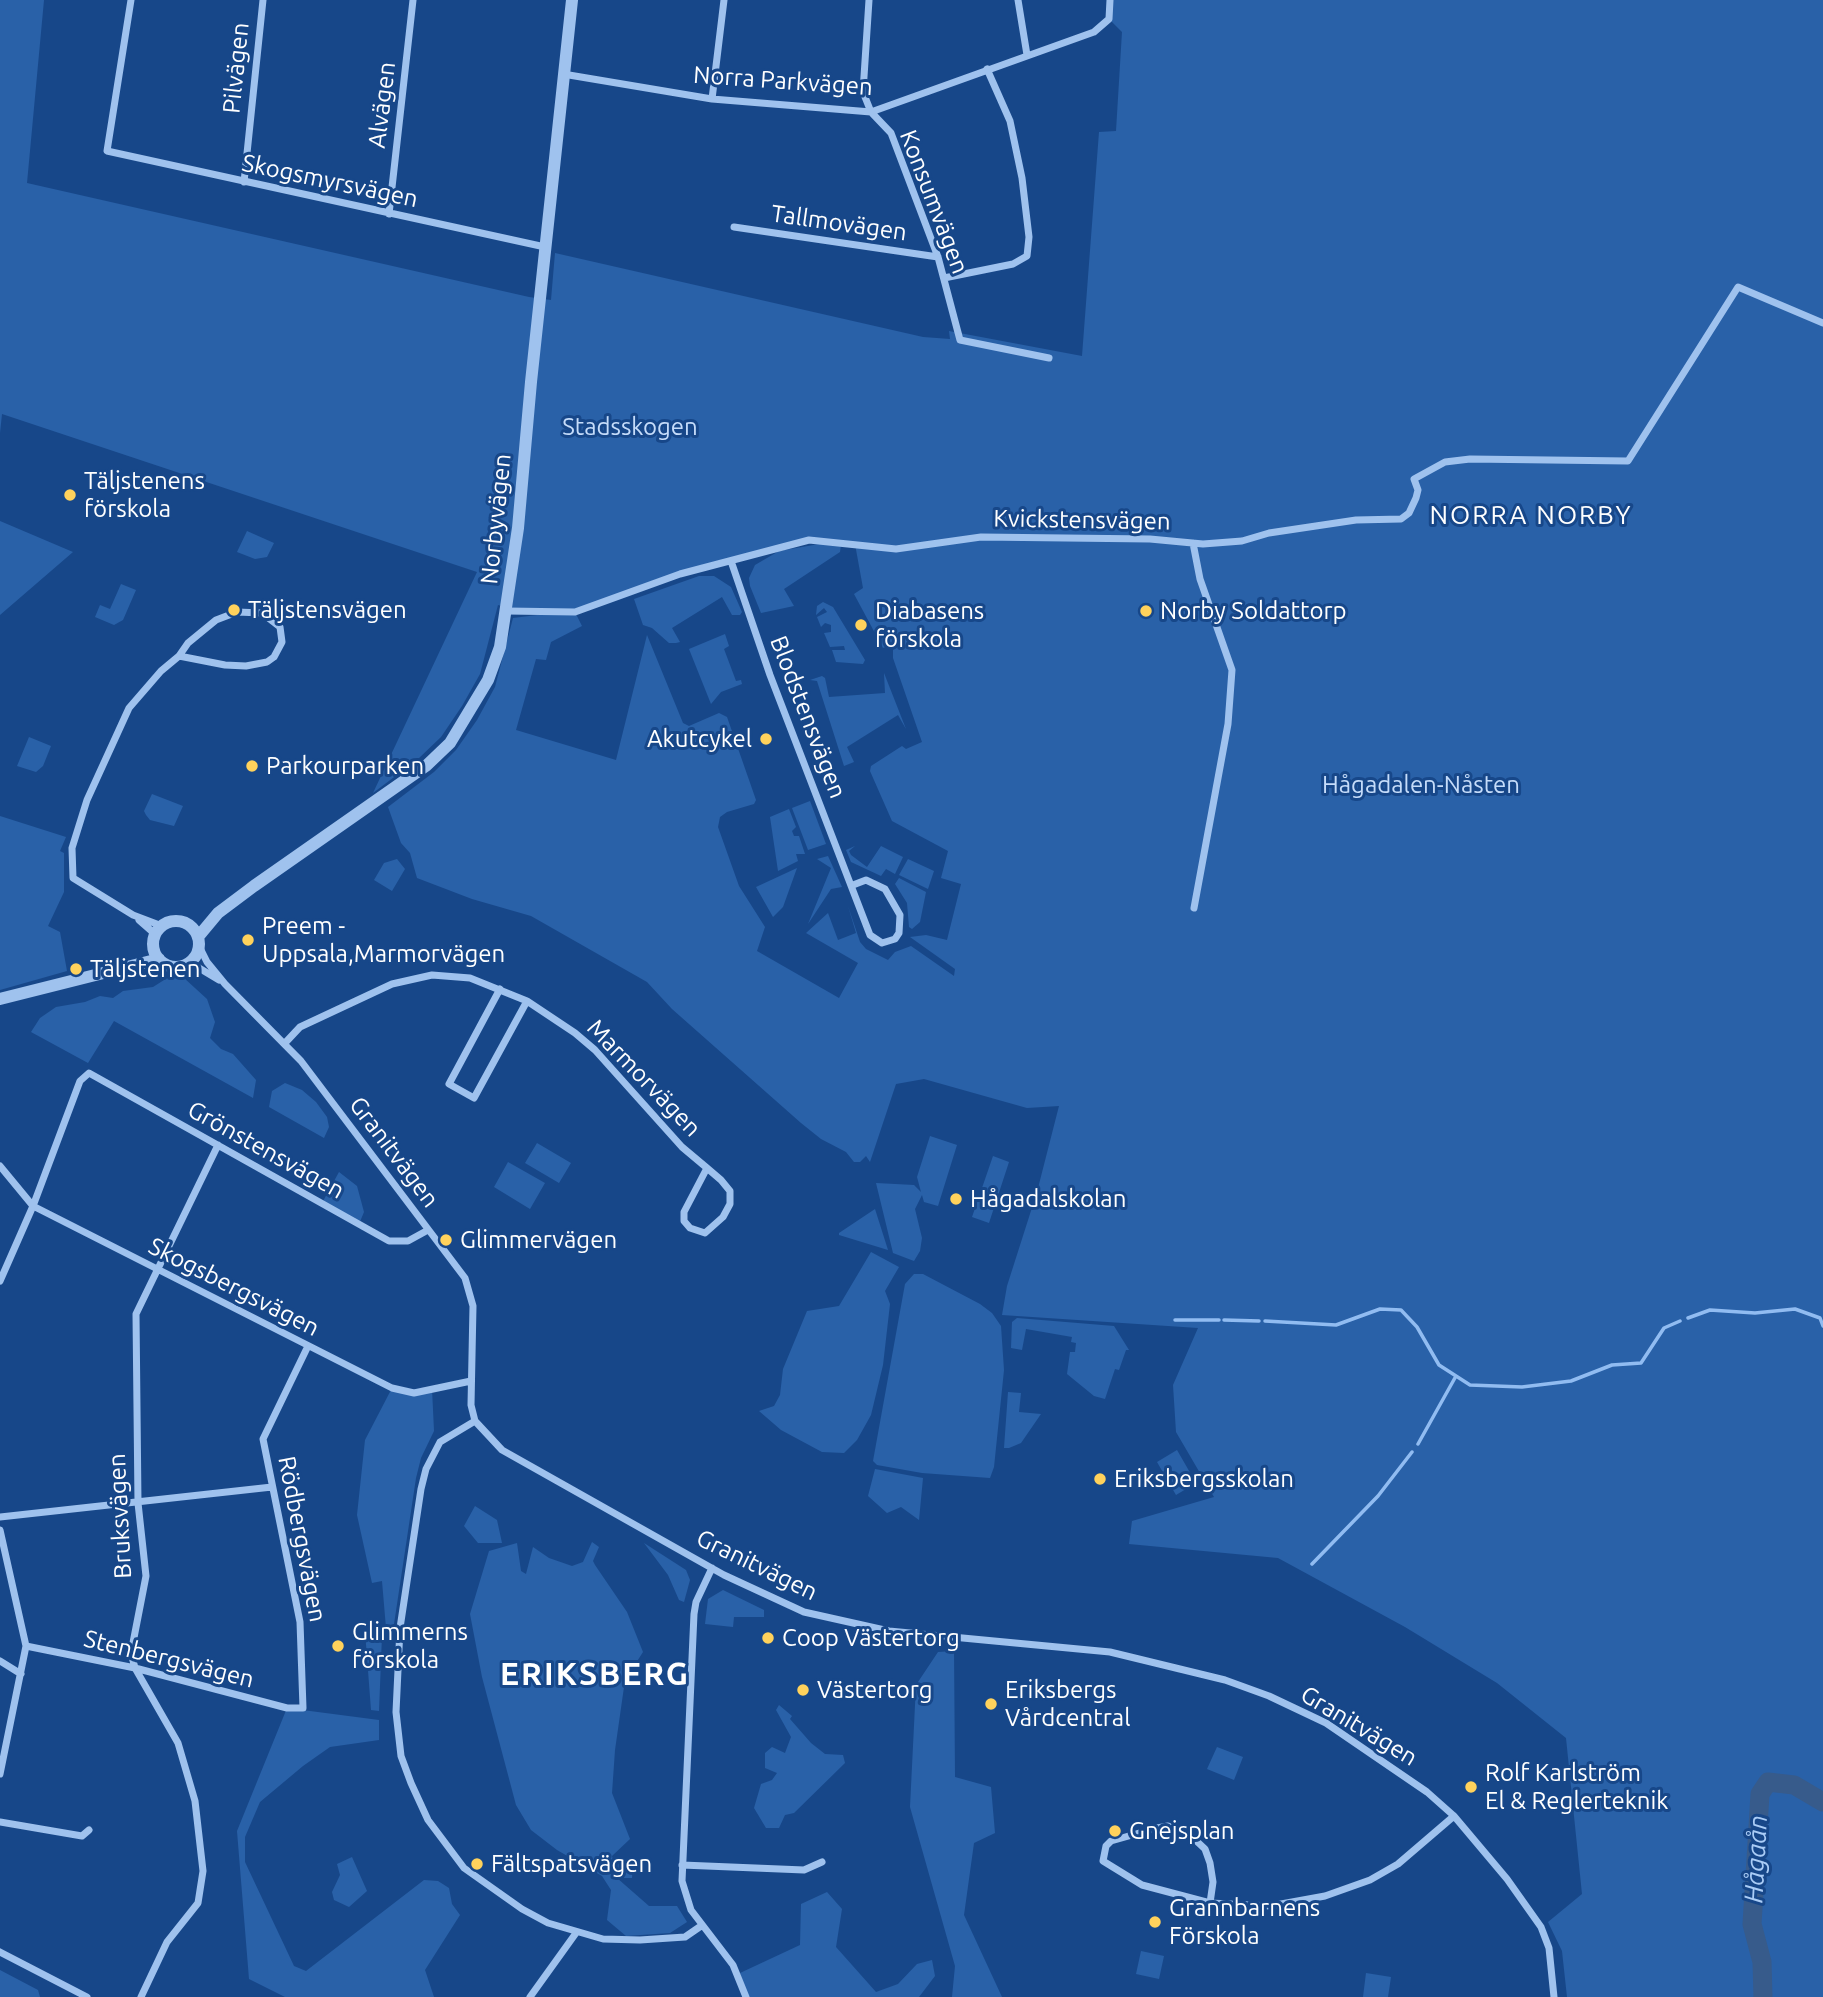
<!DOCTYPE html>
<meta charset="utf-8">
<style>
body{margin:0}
canvas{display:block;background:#174789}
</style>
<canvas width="1823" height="1997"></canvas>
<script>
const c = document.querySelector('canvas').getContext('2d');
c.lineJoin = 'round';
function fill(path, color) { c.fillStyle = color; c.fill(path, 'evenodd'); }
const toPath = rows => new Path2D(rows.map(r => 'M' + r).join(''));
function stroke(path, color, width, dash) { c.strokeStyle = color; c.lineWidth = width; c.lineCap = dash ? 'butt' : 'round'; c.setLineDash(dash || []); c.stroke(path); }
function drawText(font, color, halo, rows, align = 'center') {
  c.font = font + ' Ubuntu,sans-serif'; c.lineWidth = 6; c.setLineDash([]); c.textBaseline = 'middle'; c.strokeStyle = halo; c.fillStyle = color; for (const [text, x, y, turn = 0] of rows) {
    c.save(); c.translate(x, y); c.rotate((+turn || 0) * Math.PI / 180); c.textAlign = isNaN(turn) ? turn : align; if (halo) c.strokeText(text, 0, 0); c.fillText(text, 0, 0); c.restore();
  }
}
fill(toPath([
 [0,0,44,0,27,183,529,297,551,300,555,253,923,337,950,339,949,331,1082,356,1099,132,1116,131,1122,32,1109,19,1110,0,1823,0,1823,1997,1567,1997,1562,1951,1548,1922,1582,1894,1566,1738,1497,1683,1405,1627,1278,1558,1129,1544,1132,1521,1214,1497,1176,1432,1173,1385,1198,1328,1002,1315,1007,1286,1037,1192,1059,1106,1027,1108,924,1079,896,1084,870,1162,866,1156,860,1162,854,1162,846,1152,821,1139,801,1123,672,1009,647,982,531,916,472,899,417,878,410,853,401,843,388,807,434,772,456,750,477,720,495,687,513,618,553,613,520,611,498,605,480,674,462,706,441,737,418,759,373,793,477,572,2,414,0,433],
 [809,540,855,544,863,588,854,594,883,648,893,644,893,658,922,742,906,749,902,746,871,766,870,771,892,821,948,851,941,878,961,884,947,940,926,935,910,937,955,969,954,976,911,946,895,952,888,960,866,949,860,942,848,906,856,933,838,940,828,913,806,933,858,963,839,998,757,951,765,927,739,886,718,827,720,817,727,812,754,804,756,800,727,717,719,713,689,726,683,723,647,635,616,760,516,730,536,659,546,660,551,642,582,626,575,612,680,574],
 [0,521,73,552,0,615],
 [247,531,274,543,267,557,255,559,237,552],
 [825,543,841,545,840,552,784,589,794,606,761,613,750,586,749,578,755,565,779,551],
 [699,576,714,576,731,587,742,612,740,615,732,615,722,597,672,628,680,642,676,643,669,643,652,628,643,625,634,599],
 [121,584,136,590,123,620,114,625,95,617,100,605,110,609],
 [823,602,833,607,865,660,863,664,836,662,832,650,845,650,844,646,830,647,824,633,831,632,831,625,825,623,821,627,817,617,827,612,824,608,816,615,817,606],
 [725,634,729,646,724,649,736,681,741,680,742,684,721,692,711,704,689,649],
 [884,673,906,729,898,715,847,747,854,762,844,766,817,681,810,680,822,676,825,678,829,697,885,693],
 [29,737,51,746,43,766,36,772,17,766],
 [152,794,183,806,174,826,150,820,146,815,144,811],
 [810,801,826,844,808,850,792,808],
 [789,809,796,827,792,831,794,836,799,836,805,854,796,854,798,861,778,871,770,817],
 [0,816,66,837,60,851,64,853,64,892,48,926,60,932,67,971,0,990],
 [855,846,849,851,851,855,867,867,881,846,903,857,895,874,886,869,881,876,851,862,846,850],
 [828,856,842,887,831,889,808,924,831,868,817,859],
 [397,859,405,869,392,891,374,880,384,863],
 [908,859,934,871,928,889,899,875],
 [797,868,783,907,773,917,756,887],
 [899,878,926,892,920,922,912,929,909,927,907,903,895,884],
 [172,975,184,978,207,999,215,1022,210,1038,221,1049,233,1054,256,1080,253,1098,114,1021,88,1063,31,1032,40,1018,56,1007,85,1002,100,996,113,998,123,991,153,987],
 [285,1083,302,1090,316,1102,327,1117,329,1127,324,1138,269,1107,272,1091],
 [930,1136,957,1145,938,1206,924,1202,922,1195,915,1209,922,1238,920,1251,914,1261,893,1253,876,1183,914,1185,921,1192,917,1177],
 [537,1143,571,1163,559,1183,525,1163],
 [993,1156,1009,1162,989,1223,972,1217],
 [508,1162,545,1183,530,1209,494,1187],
 [339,1172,357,1186,364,1212,359,1224,322,1203],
 [875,1209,888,1250,839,1235,839,1233],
 [871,1252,899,1267,885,1291,890,1304,883,1365,871,1415,857,1440,844,1453,822,1452,781,1430,759,1411,774,1406,780,1395,783,1369,807,1311,839,1306],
 [914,1274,923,1274,980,1304,992,1313,1001,1326,1004,1370,994,1467,990,1478,922,1473,877,1465,873,1461,905,1284],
 [1017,1318,1114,1326,1129,1350,1126,1350,1119,1370,1115,1369,1105,1399,1094,1396,1067,1374,1070,1352,1075,1352,1076,1343,1071,1342,1072,1337,1026,1329,1022,1350,1011,1348,1012,1322],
 [392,1388,414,1393,432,1389,434,1431,421,1458,416,1478,394,1624,382,1635,379,1711,371,1710,365,1631,386,1628,382,1581,372,1583,357,1515,365,1440],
 [1008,1392,1021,1393,1019,1412,1041,1414,1021,1443,1009,1448,1004,1448],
 [1177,1450,1196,1483,1176,1495,1157,1462],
 [875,1469,923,1478,919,1520,901,1507,887,1513,868,1496],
 [475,1506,497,1520,502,1543,478,1543,464,1526],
 [592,1542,599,1547,593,1561,595,1565,627,1612,643,1652,625,1680,615,1750,612,1793,630,1839,612,1856,616,1874,617,1861,633,1862,632,1878,617,1878,649,1906,677,1906,687,1922,670,1933,626,1936,607,1920,611,1890,602,1876,557,1850,531,1830,516,1805,482,1677,470,1614,489,1551,517,1543,521,1571,526,1574,533,1547,549,1558,572,1566,583,1562],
 [644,1543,686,1570,690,1580,684,1602,679,1600,668,1575],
 [723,1590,764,1610,764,1617,734,1617,733,1627,705,1624,708,1599],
 [954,1651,955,1777,991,1787,995,1833,974,1843,964,1915,1002,1997,952,1997,955,1966,910,1807,916,1685,938,1652],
 [779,1705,792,1716,790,1719,811,1743,825,1754,843,1755,845,1763,794,1813,785,1815,779,1828,766,1828,754,1808,761,1784,772,1780,777,1773,765,1768,765,1753,772,1747,785,1753,791,1737,776,1710],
 [287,1708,379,1720,379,1740,330,1747,303,1766,260,1802,245,1837,245,1862,294,1966,306,1971,424,1880,438,1881,449,1888,452,1904,460,1915,425,1970,434,1997,285,1997,249,1979,237,1831],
 [1217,1747,1243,1757,1234,1780,1207,1769],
 [352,1857,367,1891,349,1907,334,1900,332,1892,340,1875,337,1864],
 [827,1892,842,1909,836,1947,876,1992,898,1984,917,1964,932,1960,935,1976,919,1997,747,1997,740,1973,800,1945,801,1904],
 [1141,1951,1164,1956,1159,1979,1136,1974],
 [0,1970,38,1990,40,1997,0,1997],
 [1366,1973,1391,1977,1388,1997,1363,1997]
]), '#2961a8');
stroke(toPath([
 [1688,1318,1710,1310,1755,1313,1795,1309,1820,1318,1823,1326],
 [1175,1320,1219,1320],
 [1224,1320,1259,1321],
 [1265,1321,1336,1325,1380,1309,1401,1310,1417,1327,1439,1365,1470,1385,1522,1387,1571,1381,1612,1365,1641,1363,1664,1328,1680,1321],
 [1418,1444,1456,1376],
 [1312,1564,1378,1496,1412,1452]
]), '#91bcf1', 3.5);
stroke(toPath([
 [1763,1997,1762,1962,1752,1924,1760,1794,1768,1782,1794,1785,1823,1802]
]), '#375b8b', 19);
stroke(toPath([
 [131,0,107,151,545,247],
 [869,0,863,92,871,112,891,133,938,257,960,340,1049,358],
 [1018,0,1027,55],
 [563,74,712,99,871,112,1094,32,1109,19,1110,0],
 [712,99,724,0],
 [244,182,263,0],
 [389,214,413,0],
 [734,227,938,257],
 [944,278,1013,264,1027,256,1029,237,1022,178,1010,121,987,69],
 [1193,543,1200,579,1232,670,1228,724,1194,908],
 [731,561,770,675,870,935,882,943,895,939,899,933,900,915,885,889,866,880,853,885],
 [507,611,575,612,680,574,809,540,896,549,981,537,1150,539,1203,544,1242,541,1269,533,1356,520,1401,519,1409,513,1416,498,1418,490,1414,479,1445,462,1470,459,1628,461,1738,287,1823,323],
 [139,920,155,934],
 [162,926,133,915,73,878,72,848,87,800,129,708,161,671,179,656,188,643,216,620,237,612,262,613,280,627,282,642,274,657,267,662,246,666,225,665,179,656],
 [199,946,207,962,225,984,301,1061,465,1278,473,1306,471,1405,475,1421,502,1450,724,1575,804,1612,889,1631,1110,1652,1225,1680,1269,1696,1326,1723,1427,1792,1454,1816,1507,1879,1541,1927,1549,1948,1554,1997],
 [189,962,219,980],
 [500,989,449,1084,474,1098,527,1001],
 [285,1043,300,1027,392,984,432,975,470,978,527,1001,575,1033,595,1050,682,1147,707,1168,721,1180,730,1191,730,1204,723,1217,705,1233,690,1228,684,1221,684,1212,707,1168],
 [0,1166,33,1206,392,1388,414,1393,471,1381],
 [0,1281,33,1206,80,1081,89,1073,389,1241,408,1241,428,1230],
 [475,1421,440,1442,426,1469,421,1489,400,1628,396,1712,401,1756,411,1783,428,1820,464,1868,522,1909,548,1923,603,1939,640,1940,685,1937,701,1926],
 [0,1517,272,1487],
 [0,1530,26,1646,0,1774],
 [712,1568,696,1602,694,1614,682,1881,691,1910,733,1965,746,1997],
 [26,1646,135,1668,287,1708,303,1708,300,1622,263,1439,308,1346],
 [0,1661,21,1674],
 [0,1822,82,1836,89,1830],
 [682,1865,804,1870,822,1862],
 [1210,1903,1213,1882,1210,1863,1205,1849,1189,1834,1168,1826,1157,1828,1111,1841,1106,1846,1103,1861,1142,1885,1210,1903,1270,1906,1325,1896,1370,1880,1398,1864,1454,1816],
 [0,1952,87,1997],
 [141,1997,167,1942,198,1903,203,1871,195,1801,178,1743,135,1668,131,1653,146,1576,138,1503,136,1314,218,1145],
 [530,1997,576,1933]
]), '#9fc2ee', 7);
stroke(toPath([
 '153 944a23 23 0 1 1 46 0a23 23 0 1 1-46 0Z',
 [198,937,218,913,254,886,427,765,450,743,488,680,500,647,518,528,531,382,572,0],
 [0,999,159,959]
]), '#9fc2ee', 12);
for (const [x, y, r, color] of [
 [70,495,7,"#ffd25c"],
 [234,610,7,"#ffd25c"],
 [1146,611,7,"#ffd25c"],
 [861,625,7,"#ffd25c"],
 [766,739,7,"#ffd25c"],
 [252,766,7,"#ffd25c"],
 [248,940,7,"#ffd25c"],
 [76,969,7,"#ffd25c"],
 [956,1199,7,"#ffd25c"],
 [446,1240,7,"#ffd25c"],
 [1100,1479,7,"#ffd25c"],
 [768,1638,7,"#ffd25c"],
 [338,1646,7,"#ffd25c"],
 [803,1690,7,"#ffd25c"],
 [991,1704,7,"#ffd25c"],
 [1471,1787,7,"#ffd25c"],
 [1115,1831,7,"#ffd25c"],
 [477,1864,7,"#ffd25c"],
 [1155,1922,7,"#ffd25c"]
]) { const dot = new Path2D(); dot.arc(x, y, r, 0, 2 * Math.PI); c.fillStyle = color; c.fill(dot); stroke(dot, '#174789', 2.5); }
drawText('24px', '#fff', '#174789', [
 ["Pilvägen",236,68,-84],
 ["Norra Parkvägen",783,81,4],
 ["Alvägen",382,105,-83],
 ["Skogsmyrsvägen",330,181,12],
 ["Konsumvägen",934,202,69],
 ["Tallmovägen",839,223,8],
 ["Norbyvägen",496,519,-84],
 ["Kvickstensvägen",1082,520,1],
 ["Blodstensvägen",808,717,69],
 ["Marmorvägen",644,1078,46],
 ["Grönstensvägen",266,1150,29],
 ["Granitvägen",394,1152,53],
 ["Skogsbergsvägen",234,1287,27],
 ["Bruksvägen",120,1516,-93],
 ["Rödbergsvägen",302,1539,79],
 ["Granitvägen",757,1565,26],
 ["Stenbergsvägen",169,1659,14],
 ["Granitvägen",1359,1726,31]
]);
drawText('24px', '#c5dcfa', '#174789', [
 ["Stadsskogen",630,427],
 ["Hågadalen-Nåsten",1421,785]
]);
drawText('24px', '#fff', '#174789', [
 ["Täljstenens",84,481],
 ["förskola",84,509],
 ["Täljstensvägen",248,610],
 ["Diabasens",875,611],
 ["förskola",875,639],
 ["Norby Soldattorp",1160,611],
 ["Akutcykel",752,739,"right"],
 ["Parkourparken",266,766],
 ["Preem -",262,926],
 ["Uppsala,Marmorvägen",262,954],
 ["Täljstenen",90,969],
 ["Hågadalskolan",970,1199],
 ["Glimmervägen",460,1240],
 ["Eriksbergsskolan",1114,1479],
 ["Glimmerns",352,1632],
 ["förskola",352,1660],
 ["Coop Västertorg",782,1638],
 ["Västertorg",817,1690],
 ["Eriksbergs",1005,1690],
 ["Vårdcentral",1005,1718],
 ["Rolf Karlström",1485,1773],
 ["El & Reglerteknik",1485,1801],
 ["Gnejsplan",1129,1831],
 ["Fältspatsvägen",491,1864],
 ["Grannbarnens",1169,1908],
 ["Förskola",1169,1936]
], 'left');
c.letterSpacing = '2px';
drawText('26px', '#fff', '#174789', [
 ["NORRA NORBY",1531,515]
]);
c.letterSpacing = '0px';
drawText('italic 26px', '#aaccf6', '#174789', [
 ["Hågaån",1756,1859,-87]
]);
c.letterSpacing = '2px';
drawText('bold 32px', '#fff', '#174789', [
 ["ERIKSBERG",595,1674]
]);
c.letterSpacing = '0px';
</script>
